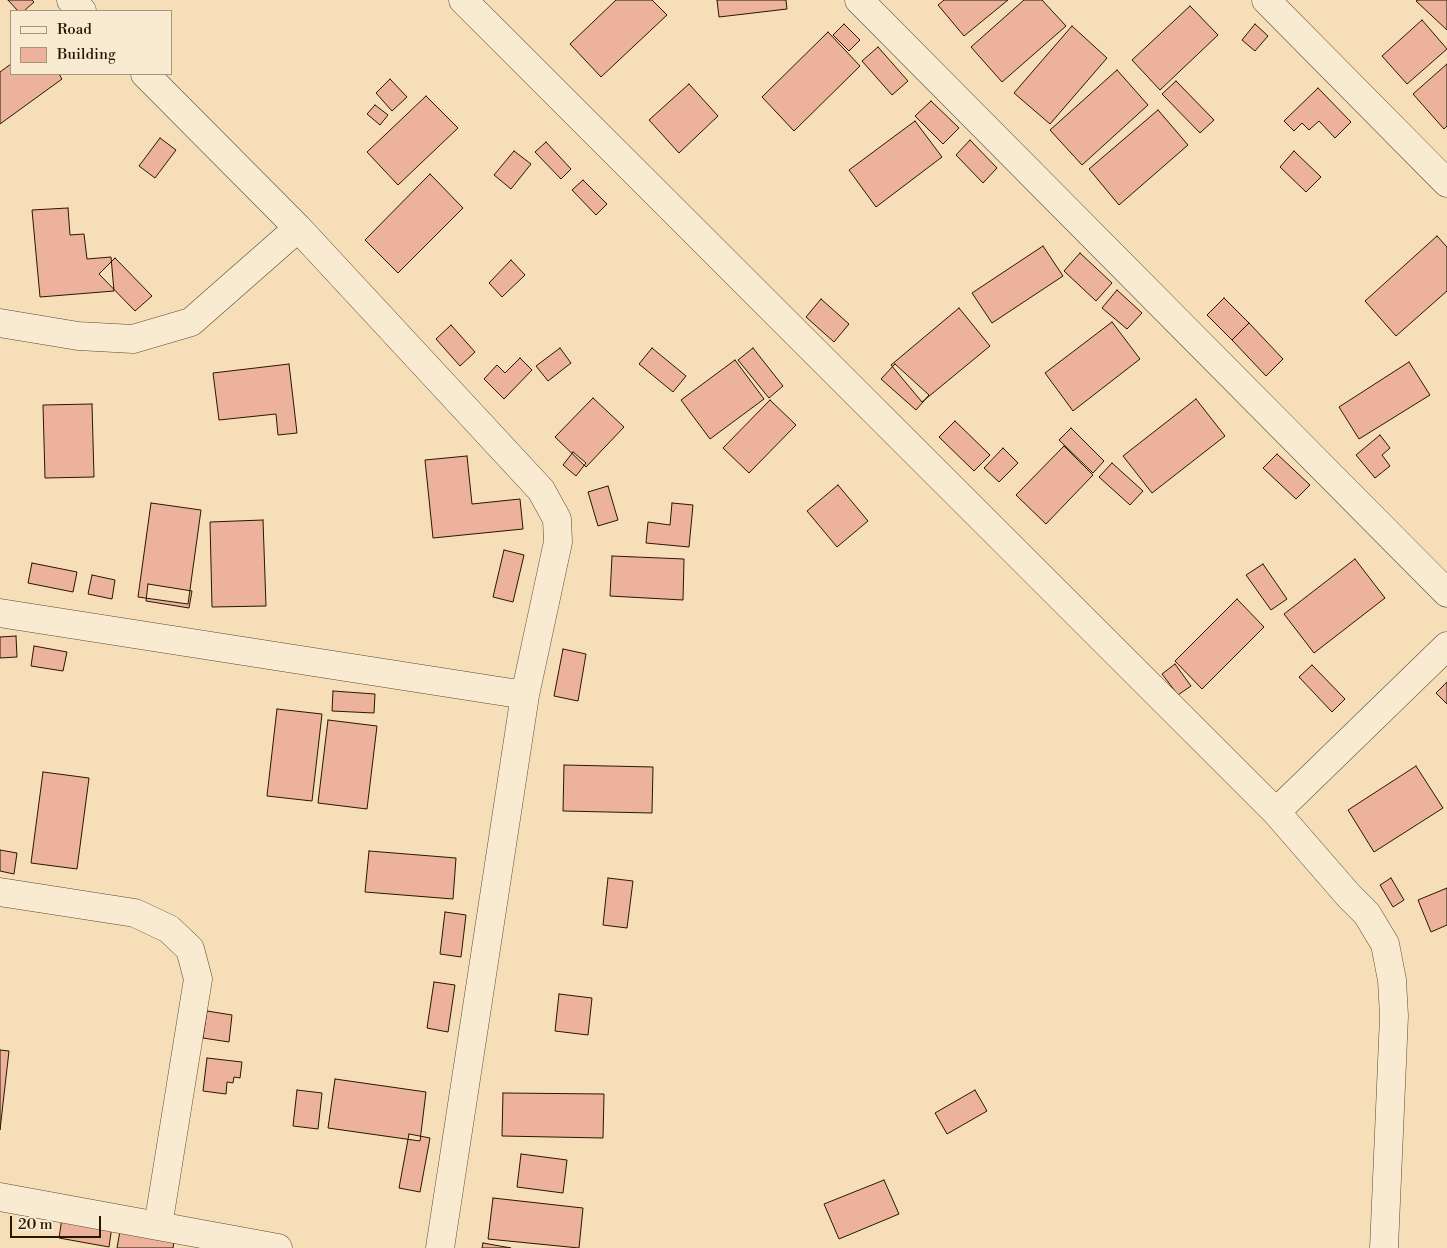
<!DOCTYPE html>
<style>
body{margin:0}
#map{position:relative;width:1447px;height:1248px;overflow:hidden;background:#f6deb9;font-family:"Libre Bodoni",serif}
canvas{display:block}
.legend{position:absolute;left:10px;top:10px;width:162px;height:65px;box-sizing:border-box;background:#f9ead2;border:1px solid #a5967e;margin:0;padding:6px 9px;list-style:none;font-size:15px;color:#271700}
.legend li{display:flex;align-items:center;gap:10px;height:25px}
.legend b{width:25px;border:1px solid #a5967e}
.scale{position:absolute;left:10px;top:1216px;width:91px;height:22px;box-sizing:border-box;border:2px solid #271700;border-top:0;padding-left:6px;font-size:15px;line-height:18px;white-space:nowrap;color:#271700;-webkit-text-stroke:4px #f9ead2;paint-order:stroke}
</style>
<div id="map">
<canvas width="1447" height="1248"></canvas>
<ul class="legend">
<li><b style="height:6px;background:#f9ead2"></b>Road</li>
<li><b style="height:14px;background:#ecb29c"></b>Building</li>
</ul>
<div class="scale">20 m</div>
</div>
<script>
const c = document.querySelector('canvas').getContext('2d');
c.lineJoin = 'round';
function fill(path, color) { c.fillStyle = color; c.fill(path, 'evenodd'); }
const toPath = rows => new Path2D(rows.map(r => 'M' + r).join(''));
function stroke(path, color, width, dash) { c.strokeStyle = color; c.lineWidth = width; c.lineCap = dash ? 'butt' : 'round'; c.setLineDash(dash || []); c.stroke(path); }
const building = toPath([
 [8,0,32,0,34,2,24,11,18,11,8,0],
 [616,0,652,0,667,15,601,77,570,44,616,0],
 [717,0,786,0,787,9,719,17,717,0],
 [944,0,1008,0,964,36,938,5,944,0],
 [1024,0,1042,0,1066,26,1002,82,971,47,1024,0],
 [1418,0,1447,0,1447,30,1416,1,1418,0],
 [1190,6,1218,35,1160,90,1132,60,1190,6],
 [1422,20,1447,49,1407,84,1382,56,1422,20],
 [844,24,860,40,849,51,833,35,844,24],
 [1255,24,1268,36,1255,51,1242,40,1255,24],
 [1072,26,1107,58,1050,124,1014,93,1072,26],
 [828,32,860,66,794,131,762,97,828,32],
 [878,47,908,81,892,95,862,61,878,47],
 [11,64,11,74,59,74,62,79,0,124,0,72,11,64],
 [1447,64,1447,126,1444,129,1413,94,1447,64],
 [1117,70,1148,105,1082,165,1050,130,1117,70],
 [390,79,407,97,392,111,376,93,390,79],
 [1176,81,1214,120,1200,133,1162,94,1176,81],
 [689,84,718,116,679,153,649,120,689,84],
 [1318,88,1351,122,1335,138,1319,121,1309,130,1302,123,1294,131,1284,121,1318,88],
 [426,96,458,128,398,185,367,152,426,96],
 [931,101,959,128,943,144,915,116,931,101],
 [375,105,388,115,380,125,367,114,375,105],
 [1158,110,1188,145,1119,205,1089,169,1158,110],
 [915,121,942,157,876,207,849,170,915,121],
 [160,138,176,150,155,178,139,166,160,138],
 [970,140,997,168,983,183,956,155,970,140],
 [546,142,571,169,561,179,535,152,546,142],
 [514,151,531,164,511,189,494,175,514,151],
 [1294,151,1321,177,1306,192,1280,167,1294,151],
 [430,174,463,208,398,273,365,240,430,174],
 [583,180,607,204,596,215,572,190,583,180],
 [68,208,70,235,84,234,87,259,111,257,114,291,40,297,32,210,68,208],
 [1437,236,1447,247,1447,291,1396,336,1365,301,1437,236],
 [1043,246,1063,276,992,323,972,293,1043,246],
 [1080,253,1112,283,1096,301,1064,271,1080,253],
 [115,258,152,296,135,311,99,274,115,258],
 [511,260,525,275,502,297,489,283,511,260],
 [1117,290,1142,313,1127,329,1102,308,1117,290],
 [1224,298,1249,323,1232,340,1207,315,1224,298],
 [821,299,849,324,834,342,806,317,821,299],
 [959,308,990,346,922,402,891,365,959,308],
 [1112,322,1140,359,1073,411,1045,373,1112,322],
 [1249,323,1283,359,1266,376,1232,340,1249,323],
 [451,325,475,352,460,366,436,339,451,325],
 [560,348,571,363,548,381,536,366,560,348],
 [652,348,686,376,673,392,639,364,652,348],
 [753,348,783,386,769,398,738,360,753,348],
 [520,358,532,370,504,399,484,379,497,365,505,373,520,358],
 [735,360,764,399,710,439,681,400,735,360],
 [1409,362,1430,395,1359,439,1339,407,1409,362],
 [289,364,297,433,278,435,276,414,219,420,213,373,289,364],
 [895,364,929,395,916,410,881,379,895,364],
 [593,398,624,427,586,467,555,437,593,398],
 [1196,399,1225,436,1152,493,1123,456,1196,399],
 [770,400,796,425,749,473,723,448,770,400],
 [92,404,94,477,45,478,43,405,92,404],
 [955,421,990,455,974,471,939,437,955,421],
 [1071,428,1104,461,1093,473,1059,440,1071,428],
 [1380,435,1390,448,1382,455,1390,466,1375,478,1356,455,1380,435],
 [1064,446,1093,475,1046,524,1016,495,1064,446],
 [1003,448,1018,463,999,482,984,468,1003,448],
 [573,452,586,463,576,476,563,465,573,452],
 [1277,454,1310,485,1296,499,1263,468,1277,454],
 [467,456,472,504,520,499,523,529,433,538,425,460,467,456],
 [1112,463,1143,491,1130,505,1099,477,1112,463],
 [838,485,868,521,837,547,807,511,838,485],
 [608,486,618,520,598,526,588,492,608,486],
 [151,503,201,510,188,604,138,597,151,503],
 [672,503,693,505,689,547,646,543,648,522,670,525,672,503],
 [263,520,266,606,212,607,210,522,263,520],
 [504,550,524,555,513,602,493,597,504,550],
 [612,556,684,559,683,600,610,596,612,556],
 [1355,559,1385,598,1314,653,1284,614,1355,559],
 [32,563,77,572,73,592,28,583,32,563],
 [1263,564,1287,599,1271,610,1246,575,1263,564],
 [92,575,115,580,112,599,88,594,92,575],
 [148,584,192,591,189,608,146,601,148,584],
 [1237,599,1264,627,1202,689,1175,661,1237,599],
 [16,636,17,657,0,658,0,637,16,636],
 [34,646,67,652,63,671,31,666,34,646],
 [563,649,586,654,578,701,554,696,563,649],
 [1175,664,1191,686,1178,695,1162,674,1175,664],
 [1312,665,1345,699,1332,712,1299,677,1312,665],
 [1447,682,1447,704,1436,693,1447,682],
 [333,691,375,694,374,713,332,711,333,691],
 [277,709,322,714,312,801,267,796,277,709],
 [328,720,377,726,367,809,318,803,328,720],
 [564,765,653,767,652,813,563,811,564,765],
 [1416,766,1443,808,1374,852,1348,810,1416,766],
 [43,772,89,778,77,869,31,863,43,772],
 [0,850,17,853,14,874,0,871,0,850],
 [369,851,456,858,453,899,365,892,369,851],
 [608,878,633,881,627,928,603,925,608,878],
 [1391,878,1404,900,1393,907,1380,885,1391,878],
 [1447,888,1447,925,1431,932,1418,900,1447,888],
 [445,912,466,915,461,957,440,954,445,912],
 [434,982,455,985,448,1032,427,1028,434,982],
 [559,994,592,998,588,1035,555,1031,559,994],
 [207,1011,232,1015,229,1042,203,1038,207,1011],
 [0,1050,9,1051,0,1130,0,1050],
 [207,1058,242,1062,240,1078,234,1077,233,1083,227,1082,226,1094,203,1091,207,1058],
 [335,1079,426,1092,420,1141,328,1128,335,1079],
 [297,1090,322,1093,318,1129,293,1126,297,1090],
 [975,1090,987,1111,947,1134,935,1113,975,1090],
 [503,1093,604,1094,603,1138,502,1136,503,1093],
 [409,1134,430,1138,420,1192,399,1188,409,1134],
 [521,1154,567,1160,563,1193,517,1187,521,1154],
 [884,1180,899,1214,839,1239,824,1204,884,1180],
 [493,1198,583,1208,579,1248,488,1239,493,1198],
 [62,1218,112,1226,109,1247,59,1238,62,1218],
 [120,1231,174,1242,173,1248,117,1248,120,1231],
 [483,1243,511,1248,482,1248,483,1243]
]);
fill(building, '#ecb29c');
stroke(building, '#271700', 1);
const minor = toPath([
 [71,0,82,11],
 [463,0,1276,812,1349,896,1367,914,1385,944,1392,980,1394,1016,1384,1248],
 [859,0,1447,593],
 [1266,0,1447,183],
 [145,74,298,228,541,490,557,519,558,542,525,695,440,1248],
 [0,323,78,336,133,339,191,322,298,228],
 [0,613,525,695],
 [1276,812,1447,646],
 [0,892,135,913,169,929,190,949,198,979,158,1226],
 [0,1197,278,1248]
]);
stroke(minor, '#5b492e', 29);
stroke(minor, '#f9ead2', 28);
</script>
